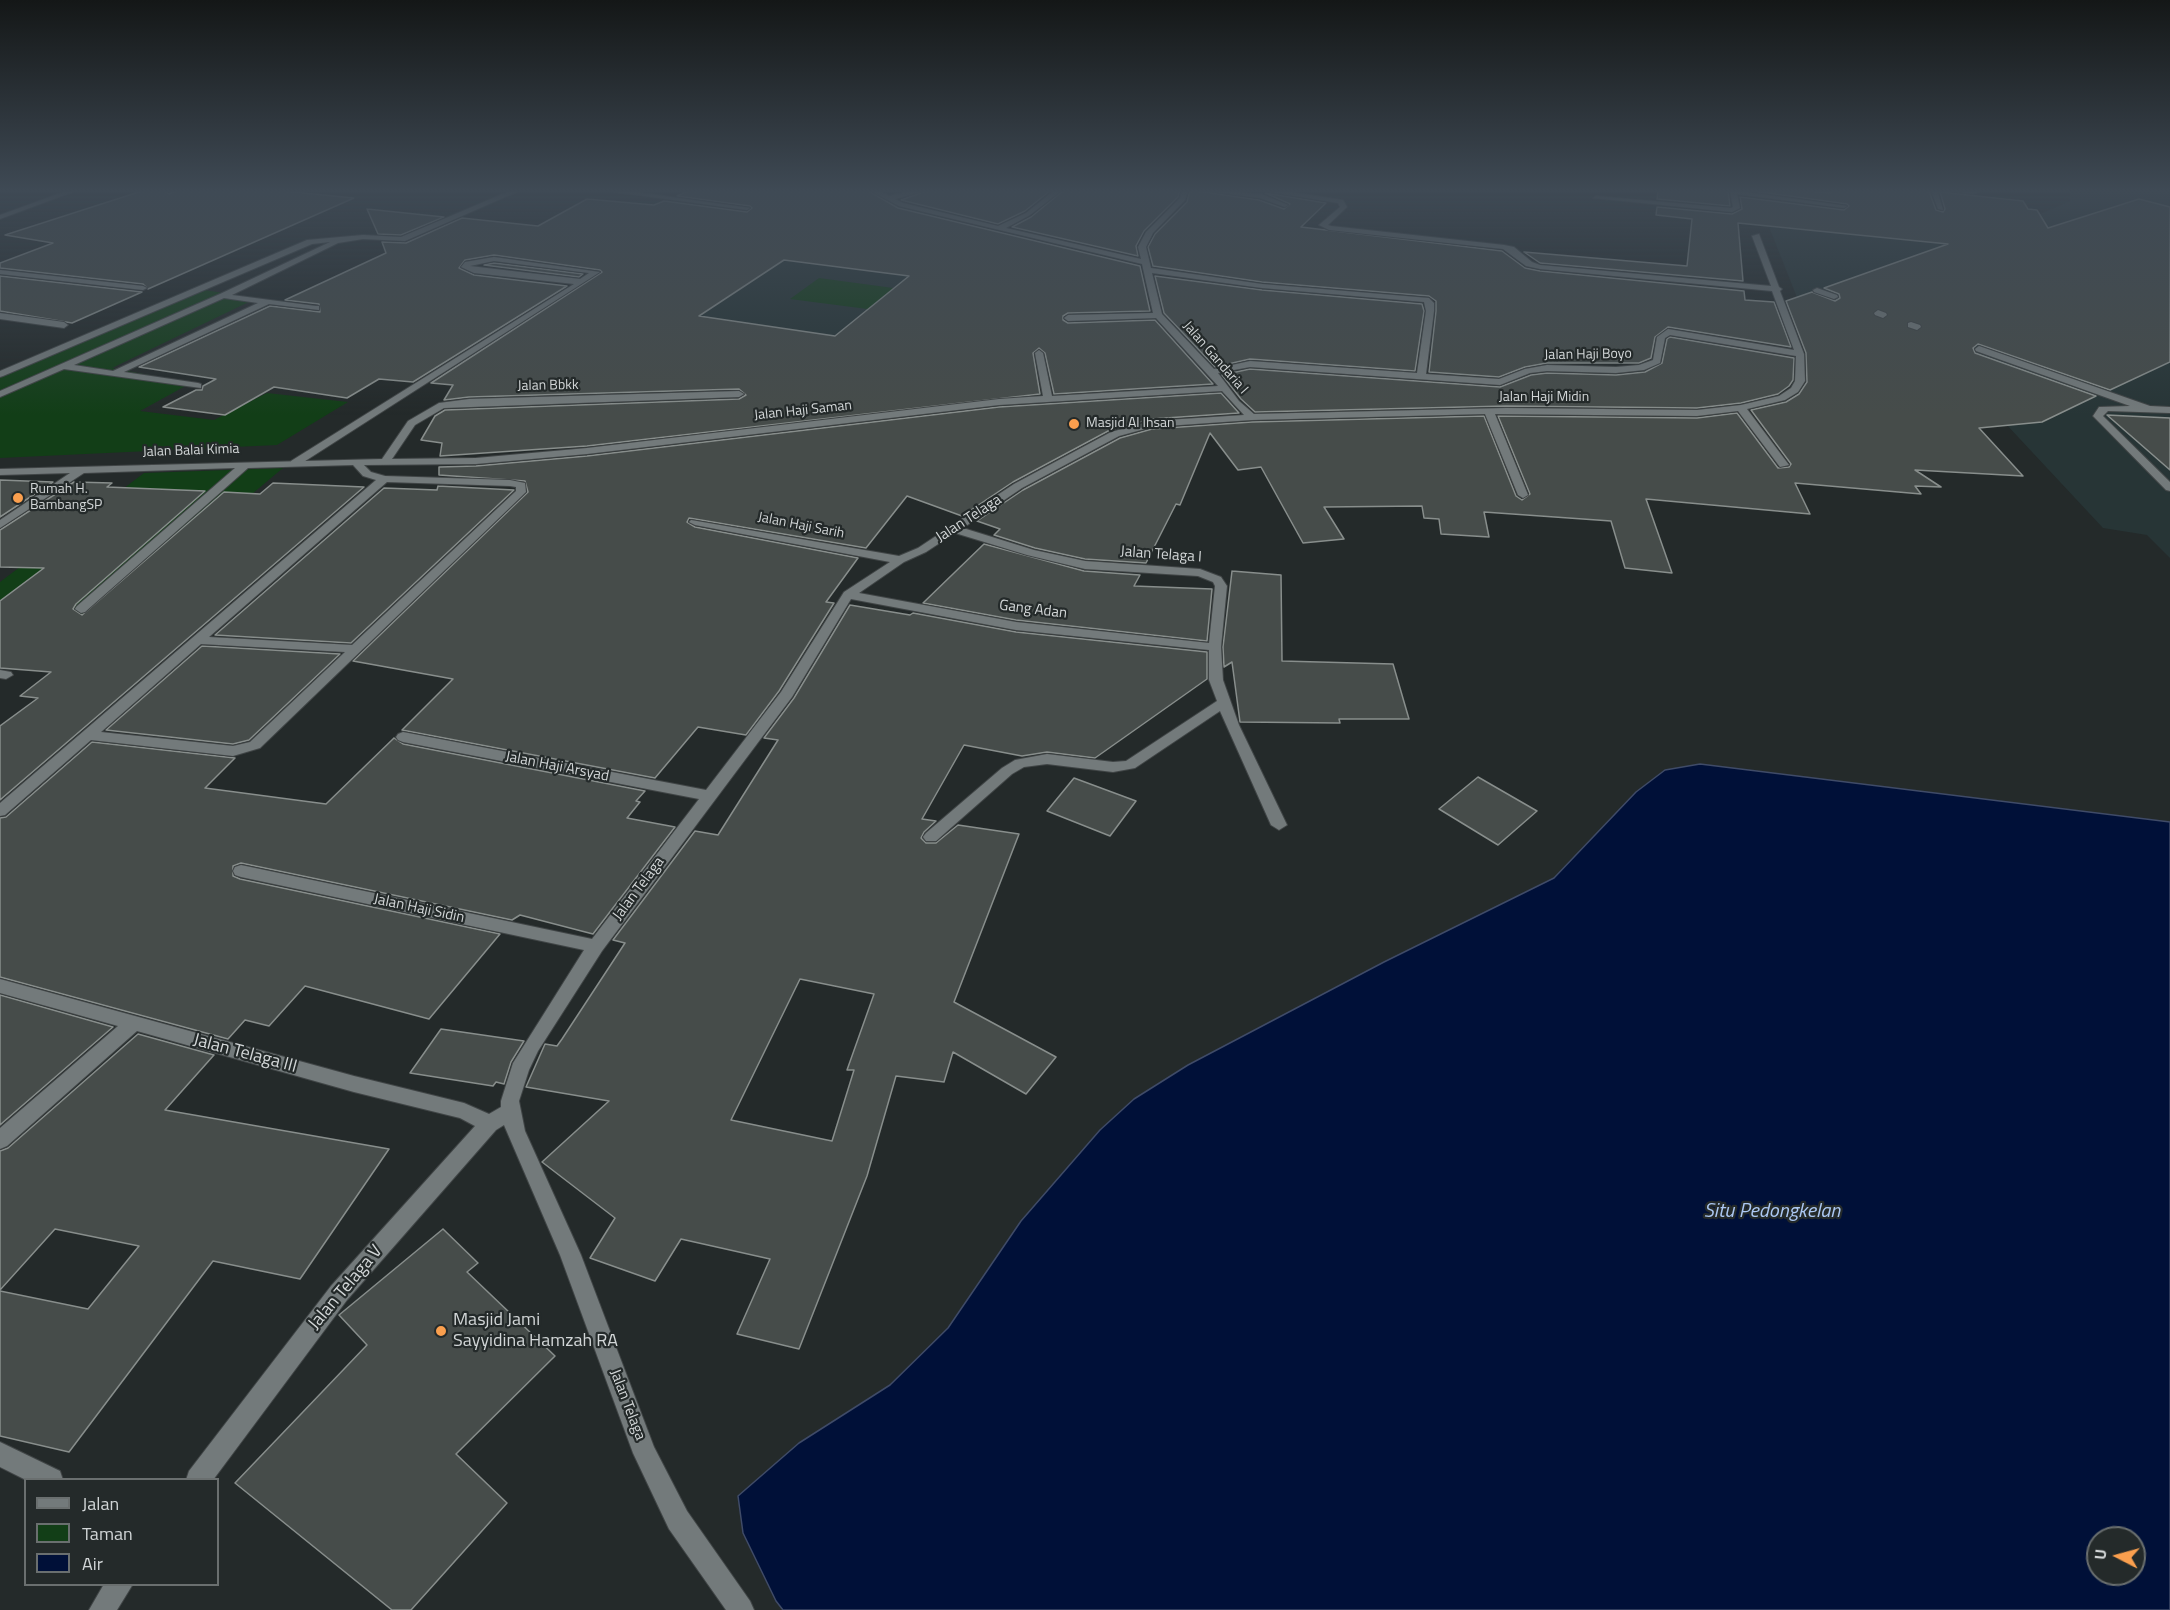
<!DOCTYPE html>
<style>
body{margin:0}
#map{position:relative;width:2170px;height:1610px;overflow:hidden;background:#242a2a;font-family:"Titillium Web",sans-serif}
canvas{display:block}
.legend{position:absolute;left:24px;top:1478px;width:195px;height:108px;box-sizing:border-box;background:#242a2a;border:2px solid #6a6f6f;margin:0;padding:8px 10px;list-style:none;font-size:18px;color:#d2d6d7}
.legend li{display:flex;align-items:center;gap:12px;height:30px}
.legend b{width:30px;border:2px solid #6a6f6f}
.north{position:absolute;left:2086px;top:1526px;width:60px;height:60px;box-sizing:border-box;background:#242a2a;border:2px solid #6a6f6f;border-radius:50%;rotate:276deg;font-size:16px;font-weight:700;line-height:24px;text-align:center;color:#d2d6d7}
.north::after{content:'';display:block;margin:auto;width:21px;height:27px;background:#fa9f4e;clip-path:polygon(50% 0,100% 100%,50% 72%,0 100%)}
</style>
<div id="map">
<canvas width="2170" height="1610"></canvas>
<ul class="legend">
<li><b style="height:8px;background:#737a7b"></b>Jalan</li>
<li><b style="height:16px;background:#123e17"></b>Taman</li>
<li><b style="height:16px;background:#001038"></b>Air</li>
</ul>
<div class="north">U</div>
</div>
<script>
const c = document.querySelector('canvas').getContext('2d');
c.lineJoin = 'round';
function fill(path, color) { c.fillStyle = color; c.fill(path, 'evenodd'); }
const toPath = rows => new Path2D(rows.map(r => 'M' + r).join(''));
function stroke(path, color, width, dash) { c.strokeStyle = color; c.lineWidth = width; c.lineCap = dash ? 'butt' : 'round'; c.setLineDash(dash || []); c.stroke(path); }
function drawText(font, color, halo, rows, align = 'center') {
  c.font = font + ' "Titillium Web",sans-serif'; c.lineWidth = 4.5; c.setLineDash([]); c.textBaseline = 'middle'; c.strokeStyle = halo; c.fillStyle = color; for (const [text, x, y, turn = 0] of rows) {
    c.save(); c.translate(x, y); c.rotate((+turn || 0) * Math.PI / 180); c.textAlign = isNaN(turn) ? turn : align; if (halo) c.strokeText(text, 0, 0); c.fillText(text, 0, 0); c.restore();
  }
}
fill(toPath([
 [852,190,1018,241,828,405,710,339,654,282],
 [2070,190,2170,190,2170,558,2147,535,2103,528,1921,333,1806,320,1769,227,1975,242,2070,201]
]), '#273536');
fill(toPath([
 [819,278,908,290,883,311,790,299],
 [204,290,257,298,112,368,191,383,140,411,214,420,267,393,348,402,277,445,0,458,0,372],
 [283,468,97,624,0,614,0,582,144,473]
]), '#123e17');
const water = toPath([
 [1700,764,2170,822,2170,1610,783,1610,776,1601,743,1533,738,1496,799,1443,890,1385,948,1328,1021,1221,1100,1130,1134,1099,1188,1065,1384,962,1554,878,1636,792,1665,770,1700,764],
 [2098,1538,2134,1538,2134,1574,2098,1574,2098,1538]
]);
fill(water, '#001038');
stroke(water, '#3f4b68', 1.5);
const building = toPath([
 [145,190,163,190,169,194,178,190,273,190,354,198,148,289,143,284,0,268,0,263,53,243,5,235,145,190],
 [690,190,867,190,898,208,1140,266,1150,311,1068,313,1063,316,1063,320,1068,323,1155,320,1213,384,1054,394,1045,353,1039,348,1033,353,1040,394,587,446,440,456,442,443,421,440,435,416,445,410,739,399,746,395,739,389,469,397,444,400,453,385,431,383,602,272,600,270,494,255,465,260,459,268,474,275,567,286,413,382,379,379,347,398,274,387,225,415,163,407,196,390,202,390,203,386,216,379,139,367,270,306,320,312,319,304,285,300,386,253,382,242,406,243,462,218,538,226,587,199,654,205,664,201,747,212,752,208,750,206,677,196,690,190],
 [784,260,909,276,835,336,699,316,784,260],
 [929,190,1051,190,1025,211,998,224,901,200,929,190],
 [1064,190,1180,190,1178,197,1144,231,1136,246,1138,256,1012,227,1031,217,1064,190],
 [1190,190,1259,200,1284,209,1290,204,1265,193,1326,203,1301,227,1502,251,1525,268,1540,271,1744,291,1745,300,1774,302,1791,347,1668,327,1655,337,1651,358,1639,363,1547,363,1525,367,1499,377,1429,372,1436,311,1436,301,1429,296,1262,282,1153,266,1148,247,1155,234,1187,202,1190,190],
 [1658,190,1728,190,1730,206,1657,199,1658,190],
 [1746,190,1800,190,1830,193,1830,190,1929,191,1936,210,1943,212,1945,209,1940,192,2023,201,2028,209,2037,210,2048,228,2139,199,2170,207,2170,362,2110,390,1978,344,1973,348,1975,353,2096,396,2042,422,1979,428,2023,476,1915,470,1941,487,1915,486,1921,494,1795,483,1810,514,1646,499,1672,573,1625,568,1611,521,1484,512,1489,537,1441,534,1439,519,1424,518,1422,506,1324,507,1344,539,1303,543,1261,467,1238,470,1210,433,1180,505,1176,504,1146,563,1085,559,1035,548,994,535,1000,529,977,521,1023,490,1120,438,1152,429,1252,422,1484,416,1516,496,1522,500,1530,494,1498,416,1697,418,1737,413,1778,468,1789,467,1791,464,1751,410,1786,402,1799,394,1807,382,1806,353,1786,301,1812,292,1835,301,1840,298,1839,294,1824,288,1948,244,1738,223,1743,281,1540,263,1524,252,1687,266,1692,219,1656,215,1657,207,1732,214,1742,209,1740,197,1844,210,1849,206,1847,204,1746,190],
 [367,209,444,217,401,235,378,234,367,209],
 [494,263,583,274,579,277,484,265,494,263],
 [0,276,142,292,72,323,0,311,0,276],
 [1155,276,1262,290,1422,304,1424,311,1415,371,1250,359,1215,367,1164,313,1155,276],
 [1670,337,1794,358,1793,380,1789,386,1778,394,1741,403,1697,408,1506,406,1255,412,1241,399,1222,375,1250,369,1500,387,1531,375,1547,373,1616,375,1645,372,1662,363,1667,339,1670,337],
 [1221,393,1239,413,1151,419,1110,430,1013,482,962,516,907,496,866,548,689,518,687,522,695,527,858,558,826,602,834,603,779,691,746,735,698,727,655,778,402,730,453,679,353,661,528,492,525,481,439,475,439,467,476,466,587,456,999,407,1221,393],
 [2107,415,2170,418,2170,470,2107,415],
 [0,480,53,482,0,517,0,480],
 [74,482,112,483,107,487,205,491,76,604,73,609,82,615,224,492,260,494,273,483,364,487,0,800,0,726,38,698,20,696,51,672,0,668,0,601,44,568,0,567,0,530,74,482],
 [438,486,514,490,351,643,215,635,384,488,437,490,438,486],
 [984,544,1084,571,1140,575,1134,586,1212,589,1207,641,1016,620,923,603,984,544],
 [1232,571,1281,575,1282,661,1393,664,1409,719,1339,719,1340,723,1240,722,1232,662,1224,667,1223,647,1232,571],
 [850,605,910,615,913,613,1016,632,1207,652,1207,679,1095,758,1047,752,1022,756,964,745,922,819,936,821,924,832,921,838,926,843,936,843,958,825,1019,834,954,1002,1056,1057,1026,1094,953,1052,944,1082,896,1076,867,1176,799,1349,737,1334,770,1259,681,1239,655,1281,590,1258,615,1218,542,1162,609,1101,526,1087,545,1044,557,1046,562,1039,625,943,613,940,695,831,718,835,778,740,764,738,794,698,850,605],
 [800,979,874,994,847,1070,854,1070,832,1141,731,1120,800,979],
 [202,646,340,654,249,740,233,744,106,730,202,646],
 [394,738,403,744,645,791,636,801,640,802,627,818,675,827,593,934,520,915,512,920,241,863,233,866,233,876,240,879,500,934,429,1019,305,986,269,1026,245,1020,228,1039,0,977,0,818,6,817,92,742,235,758,205,788,326,804,394,738],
 [1478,777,1537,811,1498,845,1439,809,1478,777],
 [1074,778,1136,801,1110,836,1047,811,1074,778],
 [0,995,113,1027,0,1125,0,995],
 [441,1029,524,1041,511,1062,504,1084,496,1082,493,1086,410,1073,441,1029],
 [138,1034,214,1055,165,1110,389,1149,300,1279,213,1261,69,1452,0,1436,0,1291,88,1309,139,1246,55,1229,0,1290,0,1151,8,1148,138,1034],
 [443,1229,478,1263,467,1272,555,1356,456,1454,507,1503,411,1610,392,1610,235,1483,367,1345,339,1315,443,1229]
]);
fill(building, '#464c4a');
stroke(building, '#888e8c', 1.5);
const service = toPath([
 [512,190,521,190,405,241,363,239,338,243,232,295,316,306,319,306,319,310,269,304,124,372,198,383,201,384,201,388,64,369,0,397,0,391,220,294,330,242,312,244,3,376,0,377,0,371,307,240,363,235,401,237,512,190],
 [224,298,258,303,113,371,74,365,224,298],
 [601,190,620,190,750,208,747,210,601,190],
 [1201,190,1261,194,1288,205,1285,207,1260,198,1201,190],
 [494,257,600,272,299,465,291,465,291,461,574,284,474,273,461,267,465,262,494,257],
 [494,261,589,273,580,279,470,266,494,261],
 [1817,288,1837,295,1838,297,1834,299,1814,292,1813,290,1817,288],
 [1878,310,1886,313,1887,315,1883,318,1875,315,1874,313,1878,310],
 [1911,322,1920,325,1921,327,1917,330,1908,327,1908,323,1911,322],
 [1979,346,2150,406,2170,407,2170,413,2108,411,2103,416,2170,482,2170,491,2166,490,2093,416,2099,407,2130,406,1976,351,1975,349,1979,346]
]);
const minor = toPath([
 [69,190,78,190,0,219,0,215,69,190],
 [165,190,176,190,168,192,165,190],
 [869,190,877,190,889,196,916,190,927,190,895,199,903,203,998,226,1026,213,1055,190,1062,190,1030,215,1006,228,1141,259,1138,247,1146,232,1180,198,1182,190,1188,190,1185,200,1153,233,1146,247,1151,268,1262,284,1429,298,1434,303,1434,311,1426,374,1499,379,1525,369,1547,365,1616,367,1639,365,1653,360,1657,337,1668,329,1794,350,1772,291,1540,269,1526,266,1503,249,1329,230,1319,225,1340,207,1338,203,1259,190,1276,190,1343,200,1347,207,1328,225,1331,226,1504,245,1514,247,1532,262,1540,265,1771,286,1752,236,1759,234,1779,287,1782,289,1780,291,1804,354,1805,381,1798,392,1785,400,1747,409,1789,465,1780,467,1738,411,1697,416,1495,414,1528,495,1523,498,1518,495,1485,414,1252,420,1152,427,1119,436,1022,488,963,528,1034,550,1085,561,1200,569,1221,577,1227,586,1221,647,1223,680,1239,725,1287,825,1279,830,1271,825,1220,711,1135,768,1113,772,1047,764,1024,767,1012,774,936,841,926,841,923,837,926,833,1002,768,1015,760,1047,754,1113,762,1126,761,1217,701,1209,680,1209,650,1016,630,851,599,792,697,602,951,538,1051,529,1070,519,1101,525,1131,581,1255,654,1447,687,1511,750,1601,754,1610,726,1610,669,1529,633,1453,560,1255,504,1125,496,1130,347,1300,213,1480,186,1480,189,1471,331,1286,475,1126,460,1118,354,1092,137,1031,7,1146,0,1149,0,1128,118,1026,0,993,0,979,354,1076,464,1103,489,1114,501,1107,501,1101,513,1063,584,950,241,877,235,875,233,871,235,867,241,865,592,939,699,799,403,742,398,740,396,737,398,734,403,732,706,790,781,692,844,592,890,562,695,525,689,522,691,520,899,556,918,548,1014,484,1111,432,1151,421,1244,415,1222,391,999,405,587,454,476,464,364,465,371,472,385,476,510,480,525,483,526,492,260,748,233,756,91,740,5,815,0,816,0,803,376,480,363,476,353,465,248,468,85,612,81,613,75,609,77,606,235,468,84,473,0,528,0,520,70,473,0,475,0,469,382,459,408,421,439,403,469,399,739,391,744,394,739,397,444,408,415,425,392,459,476,458,587,448,999,399,1043,396,1035,353,1039,350,1043,353,1052,396,1218,386,1156,318,1068,321,1064,318,1068,315,1153,313,1142,264,899,206,869,190],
 [1152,273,1262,288,1424,302,1426,311,1417,373,1250,361,1214,369,1162,314,1152,273],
 [1670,335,1796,356,1795,381,1791,388,1779,396,1741,405,1697,410,1506,408,1254,414,1239,401,1218,373,1250,367,1500,385,1530,373,1547,371,1616,373,1644,370,1660,363,1665,338,1670,335],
 [387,482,510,486,516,487,516,491,352,645,209,637,387,482],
 [955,533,1027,555,1085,569,1198,576,1213,582,1215,586,1209,643,1016,622,859,593,904,562,926,552,955,533],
 [201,644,345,652,250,742,233,746,101,732,201,644],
 [1730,190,1847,206,1844,208,1737,194,1740,208,1732,212,1593,198,1596,196,1731,208,1733,207,1730,190],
 [1931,190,1937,190,1943,210,1938,209,1931,190],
 [1947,190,1982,190,1973,194,1947,190],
 [0,270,143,286,147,288,143,290,0,274,0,270],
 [0,313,64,322,68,325,64,328,0,319,0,313],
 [0,670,11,672,13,675,6,679,0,678,0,670],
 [0,1442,60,1471,63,1480,26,1480,0,1467,0,1442],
 [104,1584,133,1584,117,1610,89,1610,104,1584]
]);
stroke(service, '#404546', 2);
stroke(minor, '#404546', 2);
fill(service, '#737a7b');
fill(minor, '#737a7b');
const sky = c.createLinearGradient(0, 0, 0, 415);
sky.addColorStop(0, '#141717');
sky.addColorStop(0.46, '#3f4a55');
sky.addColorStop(1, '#3f4a5500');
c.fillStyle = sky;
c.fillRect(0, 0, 2170, 415);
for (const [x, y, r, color] of [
 [1074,424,6,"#fa9f4e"],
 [18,498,6,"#fa9f4e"],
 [441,1331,6,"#fa9f4e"]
]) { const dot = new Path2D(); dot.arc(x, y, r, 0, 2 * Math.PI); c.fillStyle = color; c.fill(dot); stroke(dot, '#242a2a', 2); }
drawText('14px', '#d2d6d7', '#242a2a', [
 ["Jalan Haji Boyo",1588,355,-1],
 ["Jalan Gandaria I",1215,358,49],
 ["Jalan Bbkk",548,386,-1],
 ["Jalan Haji Midin",1544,398],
 ["Jalan Haji Saman",803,411,-6],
 ["Jalan Balai Kimia",191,451,-2],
 ["Jalan Haji Sarih",801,526,11]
]);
drawText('14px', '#d2d6d7', '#242a2a', [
 ["Masjid Al Ihsan",1086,424],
 ["Rumah H.",30,490],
 ["BambangSP",30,506]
], 'left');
drawText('15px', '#d2d6d7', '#242a2a', [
 ["Jalan Telaga",969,519,-33],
 ["Jalan Telaga I",1161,555,4],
 ["Gang Adan",1033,610,7],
 ["Jalan Haji Arsyad",557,767,11],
 ["Jalan Telaga",639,889,-53],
 ["Jalan Haji Sidin",419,909,12],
 ["Jalan Telaga",627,1405,69]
]);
drawText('18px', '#d2d6d7', '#242a2a', [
 ["Jalan Telaga III",245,1054,15],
 ["Jalan Telaga V",346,1288,-50]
]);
drawText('18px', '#d2d6d7', '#242a2a', [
 ["Masjid Jami",453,1321],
 ["Sayyidina Hamzah RA",453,1342]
], 'left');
drawText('italic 20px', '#acc8f3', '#242a2a', [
 ["Situ Pedongkelan",1772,1212]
]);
</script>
